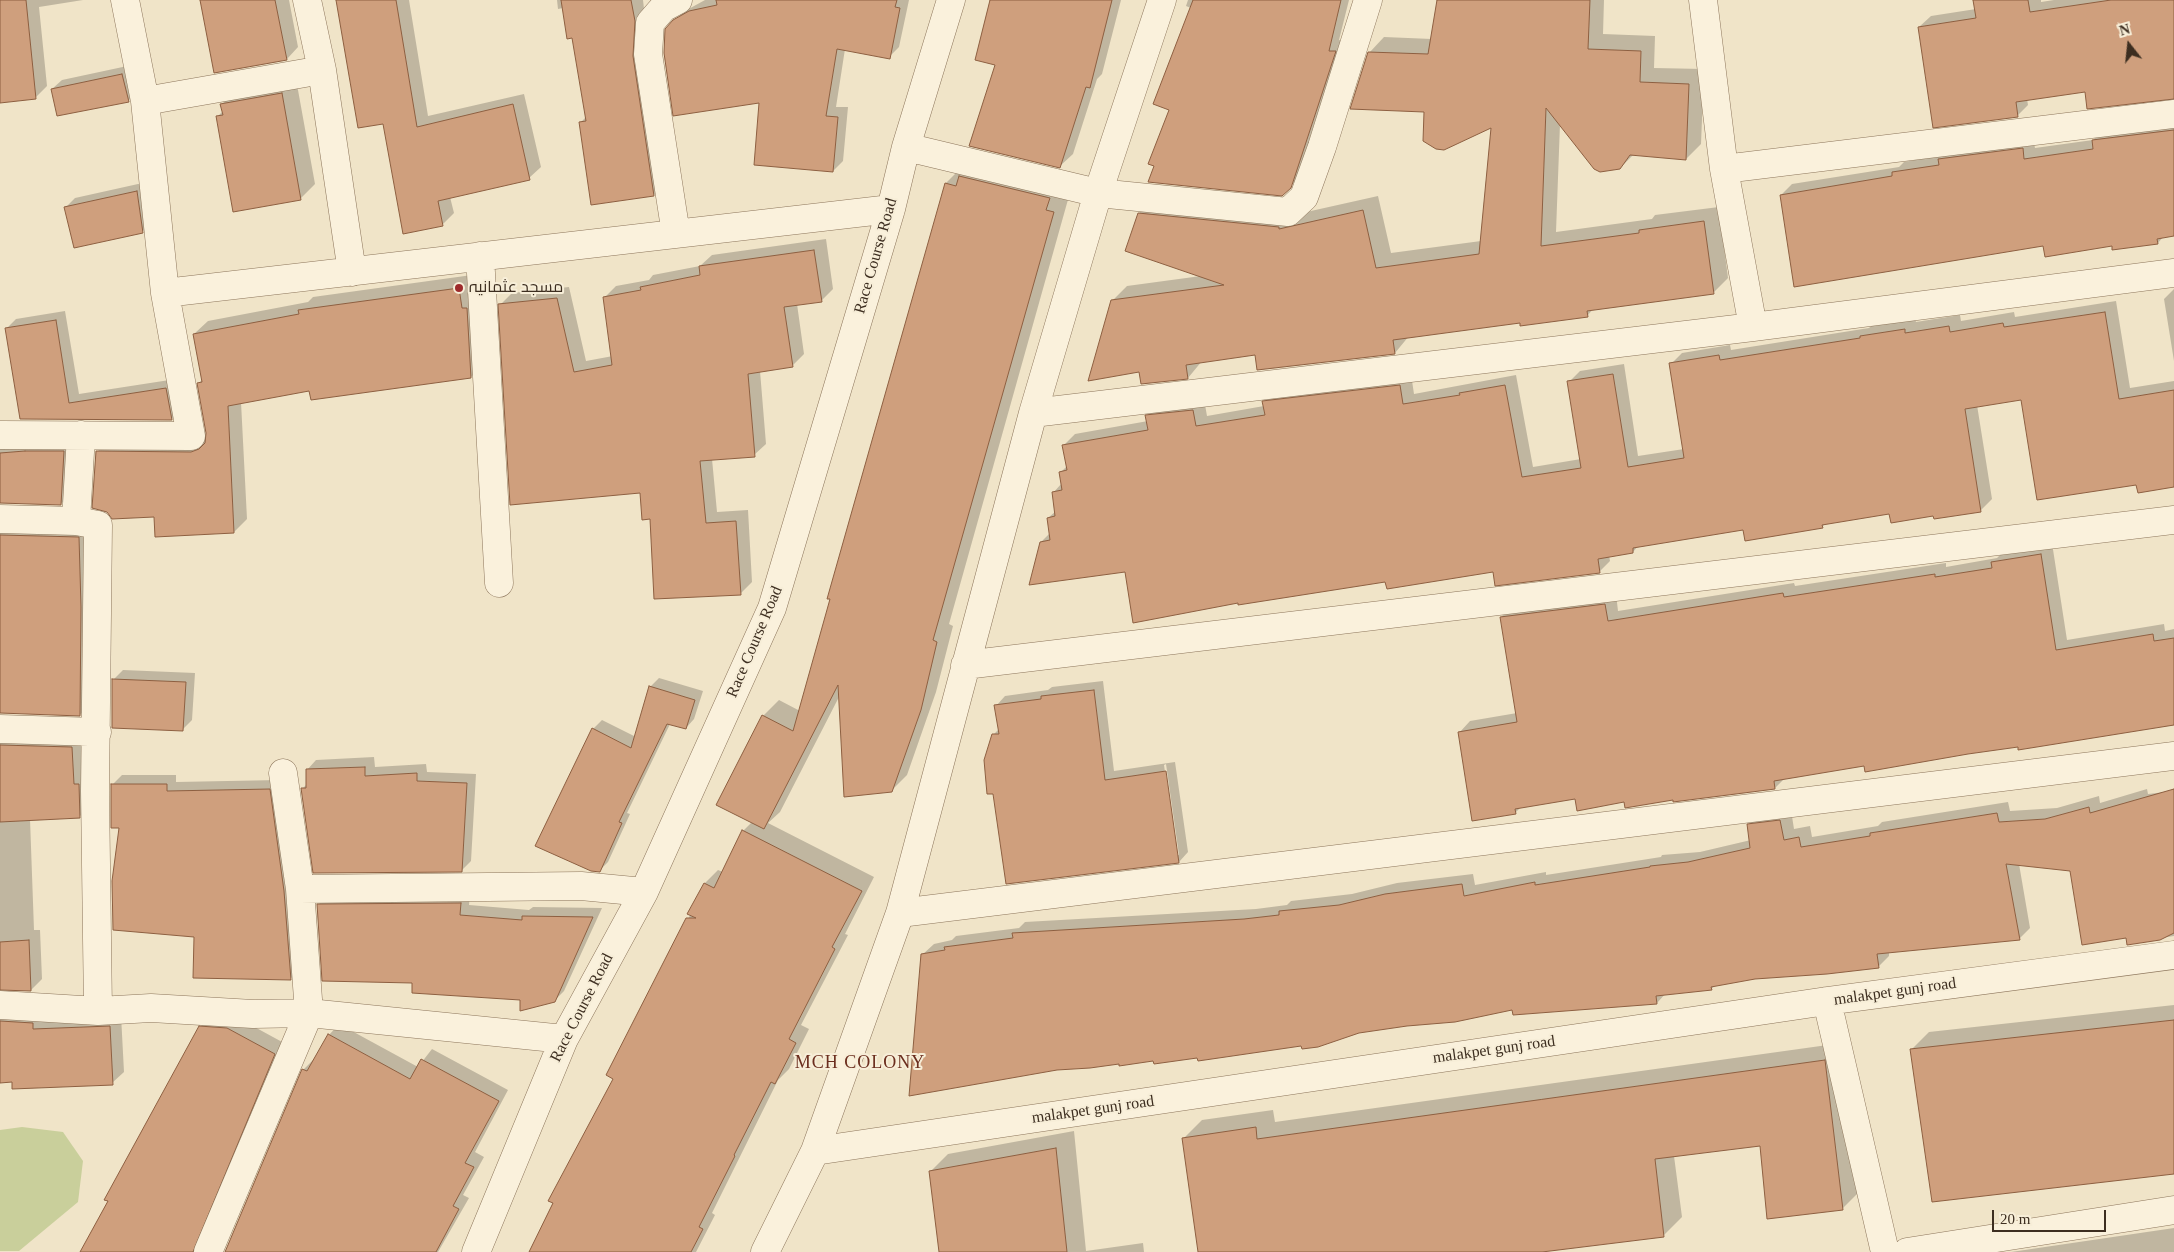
<!DOCTYPE html>
<meta charset="utf-8">
<style>
body{margin:0}
#map{position:relative;width:2174px;height:1252px;overflow:hidden;background:#f0e4c8;font-family:"Times New Roman",serif}
canvas{display:block}
.north{position:absolute;left:2104px;top:20px;width:50px;height:50px;-webkit-text-stroke:4px #f7eed8;paint-order:stroke;rotate:344deg;font-size:14px;font-weight:700;line-height:20px;text-align:center;color:#3d2e20}
.north::after{content:'';display:block;margin:auto;width:18px;height:22px;background:#3d2e20;clip-path:polygon(50% 0,100% 100%,50% 72%,0 100%)}
.scale{position:absolute;left:1992px;top:1210px;width:114px;height:22px;box-sizing:border-box;border:2px solid #3d2e20;border-top:0;padding-left:6px;font-size:15px;line-height:18px;white-space:nowrap;color:#3d2e20;-webkit-text-stroke:4px #f7eed8;paint-order:stroke}
</style>
<div id="map">
<canvas width="2174" height="1252"></canvas>
<div class="north">N</div>
<div class="scale">20 m</div>
</div>
<script>
const c = document.querySelector('canvas').getContext('2d');
c.lineJoin = 'round';
function fill(path, color) { c.fillStyle = color; c.fill(path, 'evenodd'); }
const toPath = rows => new Path2D(rows.map(r => 'M' + r).join(''));
function stroke(path, color, width, dash) { c.strokeStyle = color; c.lineWidth = width; c.lineCap = dash ? 'butt' : 'round'; c.setLineDash(dash || []); c.stroke(path); }
function drawText(font, color, halo, rows, align = 'center') {
  c.font = font + ' "Times New Roman",Cairo,serif'; c.lineWidth = 4; c.setLineDash([]); c.textBaseline = 'middle'; c.strokeStyle = halo; c.fillStyle = color; for (const [text, x, y, turn = 0] of rows) {
    c.save(); c.translate(x, y); c.rotate((+turn || 0) * Math.PI / 180); c.textAlign = isNaN(turn) ? turn : align; if (halo) c.strokeText(text, 0, 0); c.fillText(text, 0, 0); c.restore();
  }
}
fill(toPath([
 [22,1127,63,1132,83,1161,78,1202,19,1251,0,1251,0,1130]
]), '#c9cf9b');
fill(toPath([
 [0,0,83,0,39,7,47,86,35,98,0,101],
 [201,0,289,0,298,47,287,59,215,72],
 [338,0,409,0,428,116,524,94,541,167,529,178,450,197,454,213,442,225,384,122],
 [557,0,643,0,664,185,654,195,581,122,587,116,573,36,563,8,558,9],
 [705,0,909,0,899,47,889,57,845,49,836,107,848,107,843,161,833,171,674,21,685,11],
 [991,0,1121,0,1102,74,1097,79,1073,154,1060,166,997,64],
 [1188,0,1349,0,1339,40,1345,41,1301,176,1282,194,1171,109,1191,8,1186,6],
 [1439,0,1604,0,1603,34,1655,36,1654,68,1704,69,1701,144,1686,159,1634,154,1620,168,1560,124,1556,232,1652,219,1655,215,1719,207,1728,278,1713,293,1594,308,1587,316,1521,321,1409,336,1395,353,1256,354,1202,361,1188,378,1142,383,1140,371,1112,301,1127,286,1201,276,1139,213,1154,198,1293,215,1378,196,1391,253,1481,241,1492,126,1425,110,1369,53,1384,37,1432,39],
 [1974,0,2041,0,2041,2,2054,0,2174,0,2174,97,2086,90,2027,99,2028,105,2017,116,1919,27,1931,16,1976,9],
 [132,65,138,91,128,101,52,89,62,80],
 [296,79,315,184,301,198,218,116,223,111,222,104,236,90],
 [2174,121,2174,235,2163,237,2158,243,2044,245,1781,195,1792,184,1899,167,1904,162,2033,138,2035,148,2093,140,2104,129],
 [962,167,1069,196,949,624,953,626,936,692,907,775,891,791,840,695,780,812,768,823,874,877,845,934,848,935,801,1025,809,1029,789,1069,778,1080,712,1213,715,1215,696,1252,529,1252,614,1078,705,883,718,870,723,872,743,831,752,822,763,716,779,700,800,711,831,598,829,598,946,183],
 [147,182,152,222,142,232,66,207,75,198],
 [826,239,833,289,821,301,797,304,804,354,792,366,760,371,766,444,754,455,712,459,717,512,748,510,752,582,740,594,651,518,641,492,500,305,512,293,569,287,586,361,613,356,605,297,616,286,649,280,653,275,700,266,712,255],
 [472,275,484,364,471,377,310,390,241,402,247,519,234,532,155,515,97,452,110,439,207,438,199,383,203,379,194,334,208,321,308,302,313,297],
 [2174,289,2174,361,2164,299],
 [2116,301,2130,388,2174,381,2174,486,2137,483,2022,398,1977,405,1992,499,1981,510,1935,518,1934,514,1890,513,1826,523,1822,527,1744,528,1638,546,1633,552,1609,555,1610,561,1599,572,1494,571,1387,580,1239,602,1126,570,1041,542,1050,533,1048,518,1056,511,1053,493,1062,483,1061,472,1067,466,1064,445,1075,434,1148,421,1147,416,1158,405,1204,399,1207,416,1264,406,1264,402,1275,391,1411,374,1414,394,1516,375,1533,467,1581,459,1569,382,1580,371,1624,364,1638,456,1684,449,1671,364,1682,353,1730,345,1731,350,1869,328,1872,325,1915,319,1916,322,1960,315,1961,321,2014,312,2015,317],
 [65,311,79,394,176,379,181,409,172,419,21,418,6,329,16,319],
 [75,440,72,492,61,504,0,502,0,442],
 [0,518,90,526,91,703,80,715,0,712],
 [2052,543,2067,640,2164,624,2165,631,2174,629,2174,725,1865,765,1785,778,1775,788,1674,799,1625,801,1576,798,1521,807,1515,813,1459,733,1470,721,1517,713,1501,617,1512,606,1616,594,1618,611,1794,583,1795,586,1946,563,1946,567,1997,558,2003,552],
 [123,670,195,673,192,720,183,729,113,680],
 [659,678,703,691,694,719,686,728,670,724,627,813,630,814,608,862,599,871,593,729,602,720,636,737,650,687],
 [1103,681,1114,771,1175,762,1188,852,1179,862,994,734,1000,728,996,706,1005,696,1048,690,1052,687],
 [1166,764,1179,855,1177,855,1164,765],
 [0,728,84,736,91,805,79,817,30,819,34,930,40,930,42,979,31,990,0,990],
 [374,757,375,767,426,764,427,772,476,774,471,861,462,870,302,789,307,784,307,770,316,760],
 [122,775,176,775,176,782,279,780,300,970,290,979,196,936,121,826,112,785],
 [2147,789,2148,794,2174,791,2174,936,2128,943,2127,936,2071,870,2019,864,2030,928,2019,939,1889,951,1889,956,1878,967,1755,978,1716,985,1711,989,1666,993,1657,1003,1513,1008,1359,1032,1302,1044,1120,1062,922,955,934,944,952,940,956,936,1019,928,1025,922,1256,909,1287,905,1291,901,1352,894,1397,883,1473,874,1475,885,1546,872,1546,875,1661,857,1662,855,1700,852,1751,840,1748,825,1760,814,1791,810,1794,829,1810,826,1812,837,1878,826,1882,822,2008,802,2010,811,2057,808,2099,796,2100,803],
 [470,894,469,905,529,910,533,907,602,908,564,991,554,1001,522,999,318,905,328,895],
 [0,1004,121,1015,124,1072,112,1083,0,1081],
 [2174,1005,2174,1173,1912,1049,1929,1032],
 [210,1017,238,1018,284,1043,207,1252,81,1252,200,1027],
 [339,1024,418,1067,432,1049,508,1090,475,1152,484,1157,463,1195,469,1198,438,1252,226,1252,304,1069,314,1059,329,1035],
 [1842,1043,1860,1191,1842,1209,1762,1145,1674,1156,1682,1217,1664,1235,1530,1252,1200,1252,1184,1138,1202,1120,1273,1110,1275,1122],
 [1074,1131,1086,1251,1143,1243,1144,1252,940,1252,930,1172,948,1154],
 [2174,1228,2174,1252,2011,1252]
]), '#0003');
const building = toPath([
 [0,0,26,0,36,99,0,103,0,0],
 [200,0,275,0,287,60,214,73,200,0],
 [336,0,396,0,417,127,513,104,530,180,438,201,443,226,403,234,383,124,358,128,336,0],
 [561,0,631,0,635,21,633,56,654,196,591,205,579,122,586,121,572,38,567,39,561,0],
 [716,0,897,0,895,7,900,8,890,59,837,49,826,116,838,117,833,172,754,165,759,103,673,116,664,53,665,29,673,20,689,11,717,5,716,0],
 [990,0,1112,0,1090,88,1086,87,1060,168,969,146,995,65,975,60,990,0],
 [1193,0,1341,0,1329,51,1336,51,1291,188,1282,196,1148,182,1154,166,1148,164,1169,110,1153,104,1193,0],
 [1437,0,1590,0,1588,49,1641,51,1640,82,1689,84,1686,160,1630,155,1620,169,1600,172,1594,169,1546,108,1541,246,1639,233,1639,230,1704,221,1714,294,1587,311,1588,317,1520,326,1520,323,1393,340,1395,354,1257,370,1255,355,1186,365,1188,379,1141,384,1139,372,1088,381,1111,300,1224,285,1125,251,1138,213,1279,227,1279,229,1363,210,1376,268,1479,254,1491,128,1444,150,1436,149,1423,141,1424,112,1350,109,1368,52,1428,54,1437,0],
 [1973,0,2028,0,2030,12,2111,0,2174,0,2174,99,2087,109,2085,92,2016,102,2018,117,1933,128,1918,27,1976,18,1973,0],
 [122,74,129,102,57,116,51,89,122,74],
 [282,93,301,200,233,212,216,116,223,115,220,104,282,93],
 [2174,130,2174,236,2157,239,2158,244,2112,250,2112,246,2045,257,2043,246,1794,287,1780,195,1892,176,1892,172,1939,165,1938,159,2023,148,2024,159,2093,149,2092,140,2174,130],
 [959,176,1050,198,1046,210,1054,212,933,640,937,642,921,710,892,792,844,797,838,685,764,829,716,805,762,715,793,731,830,599,827,599,945,183,956,186,959,176],
 [137,191,143,233,74,248,64,207,137,191],
 [814,250,822,302,784,307,793,367,748,374,755,457,700,461,706,523,736,521,741,595,654,599,650,519,642,520,640,493,510,505,498,304,557,298,574,372,612,365,603,297,641,290,640,287,700,275,699,266,814,250],
 [459,288,462,308,467,308,471,378,311,400,309,391,228,406,234,533,155,537,154,517,112,519,107,512,92,508,96,451,191,452,199,449,205,443,206,433,197,383,202,382,193,334,299,314,298,310,459,288],
 [2105,312,2119,399,2174,390,2174,487,2138,493,2136,485,2037,500,2021,400,1965,409,1981,512,1934,519,1933,516,1891,523,1889,514,1822,525,1823,528,1745,541,1743,530,1633,548,1633,553,1598,559,1600,573,1495,586,1493,572,1387,589,1385,582,1238,605,1238,603,1133,623,1125,572,1029,585,1040,542,1050,540,1047,518,1055,516,1052,492,1062,490,1059,472,1067,470,1062,445,1148,430,1145,415,1193,410,1196,426,1265,415,1262,401,1400,385,1403,404,1460,395,1459,393,1505,385,1522,477,1581,468,1567,381,1613,374,1628,467,1684,458,1669,363,1719,355,1720,360,1860,338,1860,336,1905,329,1905,333,1949,326,1950,332,2003,323,2004,327,2105,312],
 [56,320,69,403,166,388,172,420,20,419,5,328,56,320],
 [25,451,64,451,61,505,0,503,0,453,25,451],
 [0,535,79,537,81,607,80,716,0,713,0,535],
 [2041,554,2056,650,2153,634,2154,641,2174,638,2174,725,2018,750,2018,747,1968,754,1865,772,1864,766,1774,781,1775,789,1673,802,1673,800,1625,808,1624,802,1577,811,1575,799,1515,809,1516,814,1472,821,1458,732,1517,722,1500,617,1605,604,1608,621,1783,593,1784,597,1935,574,1935,577,1992,568,1991,562,2041,554],
 [112,679,186,682,183,731,112,728,112,679],
 [649,686,695,700,686,729,667,724,619,822,622,823,600,872,591,871,535,846,592,728,631,748,649,686],
 [1094,690,1105,780,1166,771,1179,863,1006,884,993,794,987,794,984,760,992,734,999,734,994,705,1041,699,1041,696,1094,690],
 [0,745,72,747,74,784,79,784,80,818,0,822,0,745],
 [365,767,365,776,417,773,417,781,467,783,462,872,313,873,301,788,306,788,306,769,365,767],
 [111,784,167,784,167,791,270,789,284,891,291,980,193,978,194,937,113,930,112,881,119,828,111,828,111,784],
 [2174,789,2174,933,2160,940,2127,945,2126,938,2082,945,2070,871,2006,864,2020,940,1877,954,1879,968,1827,974,1755,979,1711,987,1712,990,1656,996,1657,1004,1513,1015,1512,1010,1455,1022,1407,1026,1359,1033,1318,1047,1302,1049,1301,1046,1198,1061,1197,1058,1154,1064,1153,1061,1119,1066,1119,1064,1090,1068,1057,1070,909,1096,921,954,945,950,944,947,1013,938,1012,933,1244,919,1279,915,1279,911,1339,905,1385,894,1462,884,1464,896,1535,882,1535,885,1650,867,1650,866,1688,862,1750,848,1747,824,1780,820,1784,840,1799,837,1801,847,1870,836,1870,833,1997,813,1999,822,2045,819,2089,807,2090,813,2174,789],
 [742,830,862,891,832,947,835,949,789,1039,796,1043,775,1084,771,1082,734,1155,735,1156,699,1227,703,1229,691,1252,529,1252,553,1203,548,1201,613,1079,606,1075,686,918,696,918,687,914,704,883,714,888,742,830],
 [461,903,460,915,522,920,522,916,593,917,555,1002,520,1011,520,1000,412,993,412,983,322,981,317,904,461,903],
 [29,940,31,991,0,990,0,942,29,940],
 [2174,1020,2174,1174,1932,1202,1910,1049,2174,1020],
 [0,1021,33,1023,33,1029,110,1026,113,1085,12,1089,12,1082,0,1083,0,1021],
 [199,1026,227,1028,275,1054,193,1252,80,1252,108,1201,104,1200,199,1026],
 [328,1034,410,1079,421,1059,499,1101,465,1163,474,1167,453,1206,459,1209,436,1252,225,1252,302,1069,307,1071,328,1034],
 [1825,1060,1843,1210,1767,1219,1760,1146,1655,1159,1664,1237,1542,1252,1198,1252,1182,1138,1256,1127,1257,1139,1825,1060],
 [1056,1148,1067,1252,939,1252,929,1171,1056,1148]
]);
fill(building, '#cf9f7d');
stroke(building, '#8d5f41', 1);
const minor = toPath([
 [307,0,322,70,352,272],
 [1162,0,1098,193,1288,212,1304,197,1322,147,1368,0],
 [1703,0,1724,169,1753,327],
 [145,101,322,70],
 [1724,169,2174,114],
 [676,234,648,54,650,23,663,8,678,0],
 [480,256,499,583],
 [165,293,891,209],
 [1033,413,1753,327,2174,273],
 [0,435,191,436,165,293,145,101,125,0],
 [0,519,76,521,98,525,95,791,98,1011],
 [76,521,81,435],
 [965,665,2174,520],
 [0,729,97,732],
 [283,773,300,889,581,886,644,892],
 [900,913,2174,756],
 [1827,1001,1885,1252],
 [0,1005,98,1011,151,1008,253,1014,309,1013,564,1039],
 [815,1151,1827,1001,2174,955],
 [208,1252,309,1013,300,889],
 [476,1252,564,1039,644,892,772,608,891,209,906,147,951,0],
 [765,1252,815,1151,900,913,1033,413,1098,193,906,147],
 [1907,1252,2174,1210]
]);
stroke(minor, '#8d765c', 29);
stroke(minor, '#faf1dc', 28);
for (const [x, y, r, color] of [
 [459,288,5,"#9e2a2b"]
]) { const dot = new Path2D(); dot.arc(x, y, r, 0, 2 * Math.PI); c.fillStyle = color; c.fill(dot); stroke(dot, '#f7eed8', 2); }
drawText('16px', '#3d2e20', '#f7eed8', [
 ["Race Course Road",876,256,-74],
 ["Race Course Road",755,642,-67],
 ["malakpet gunj road",1895,992,-8],
 ["Race Course Road",582,1008,-63],
 ["malakpet gunj road",1494,1050,-8],
 ["malakpet gunj road",1093,1110,-8]
]);
drawText('16px', '#3d2e20', '#f7eed8', [
 ["مسجد عثمانیہ",469,288]
], 'left');
c.letterSpacing = '1px';
drawText('18px', '#6b2e1e', '#f7eed8', [
 ["MCH COLONY",860,1063]
]);
c.letterSpacing = '0px';
</script>
